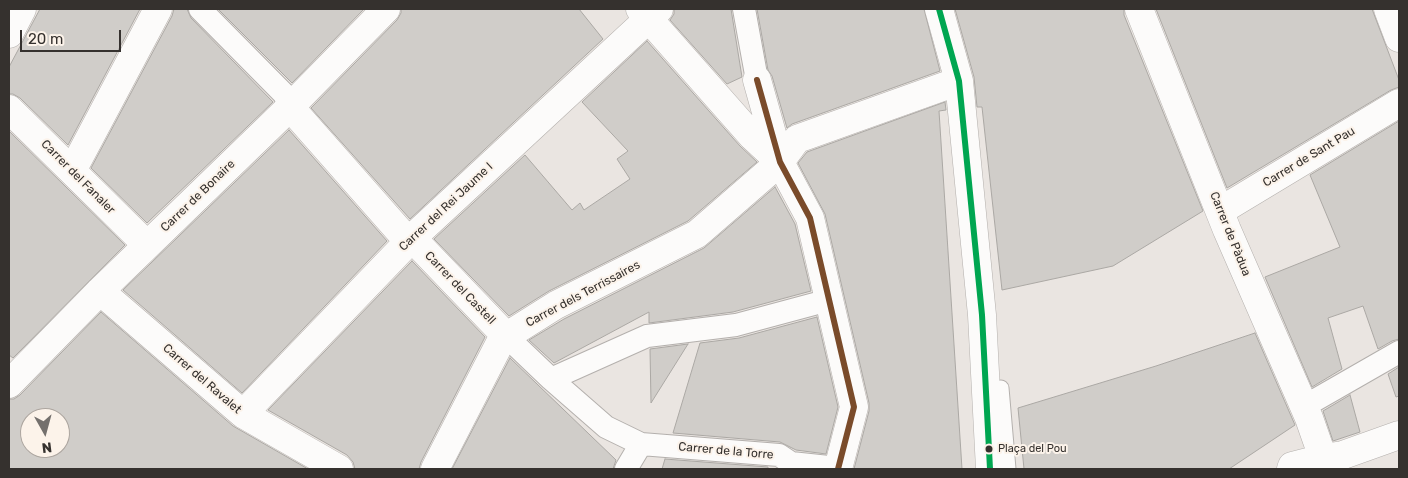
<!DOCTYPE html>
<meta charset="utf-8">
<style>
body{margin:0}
#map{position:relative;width:1408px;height:478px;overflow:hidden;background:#eae5e1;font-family:Rubik,sans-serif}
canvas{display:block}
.frame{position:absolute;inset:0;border:10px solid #35312e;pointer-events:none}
.north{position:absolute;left:20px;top:408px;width:50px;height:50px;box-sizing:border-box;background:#fcf3ea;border:1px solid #aca59f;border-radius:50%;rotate:173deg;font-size:14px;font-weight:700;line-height:20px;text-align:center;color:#35312e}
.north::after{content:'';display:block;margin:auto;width:18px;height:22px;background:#74706d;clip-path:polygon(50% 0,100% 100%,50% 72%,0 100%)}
.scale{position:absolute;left:20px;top:30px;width:101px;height:22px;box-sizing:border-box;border:2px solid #35312e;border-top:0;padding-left:6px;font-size:15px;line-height:18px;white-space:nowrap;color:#35312e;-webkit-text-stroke:4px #fcf3ea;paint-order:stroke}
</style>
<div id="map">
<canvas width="1408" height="478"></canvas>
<div class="frame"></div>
<div class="north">N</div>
<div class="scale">20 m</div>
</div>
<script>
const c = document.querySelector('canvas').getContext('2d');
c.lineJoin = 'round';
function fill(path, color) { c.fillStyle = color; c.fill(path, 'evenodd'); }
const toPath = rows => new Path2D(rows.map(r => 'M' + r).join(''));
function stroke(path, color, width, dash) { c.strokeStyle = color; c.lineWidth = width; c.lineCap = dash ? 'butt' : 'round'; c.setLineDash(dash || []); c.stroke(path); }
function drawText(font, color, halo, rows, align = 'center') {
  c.font = font + ' Rubik,sans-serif'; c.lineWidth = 4; c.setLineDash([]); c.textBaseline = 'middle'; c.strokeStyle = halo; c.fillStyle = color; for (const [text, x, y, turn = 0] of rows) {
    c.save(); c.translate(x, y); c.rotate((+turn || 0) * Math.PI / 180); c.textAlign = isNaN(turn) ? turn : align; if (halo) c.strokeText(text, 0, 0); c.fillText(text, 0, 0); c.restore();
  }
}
const building = toPath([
 [40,9,140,9,68,145,20,98,13,94,9,94,9,67,40,9],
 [174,9,187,9,191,18,273,102,147,223,91,168,172,16,174,9],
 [218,9,364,9,292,83,218,9],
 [401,9,579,9,603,39,410,219,311,108,397,20,401,13,401,9],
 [674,9,731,9,742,77,727,84,670,20,674,14,674,9],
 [757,9,924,9,940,71,792,124,787,128,772,76,768,70,757,9],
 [955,9,1124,9,1124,15,1203,211,1113,266,1002,290,982,107,977,107,974,77,955,9],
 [1156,9,1372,9,1399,80,1399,87,1391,90,1227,188,1156,9],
 [647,41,740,146,757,162,688,221,549,291,509,316,434,239,525,155,572,210,580,203,584,210,630,179,617,159,628,151,582,102,647,41],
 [945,102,946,110,939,111,962,469,854,469,869,411,869,403,825,214,798,163,807,152,945,102],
 [1399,121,1399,339,1392,341,1378,349,1363,306,1328,318,1342,369,1312,387,1265,277,1340,247,1310,175,1399,121],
 [289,130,387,241,242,393,123,290,289,130],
 [9,131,125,245,13,358,9,355,9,131],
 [775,187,795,224,811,291,733,312,649,323,649,312,554,363,529,340,564,319,704,248,775,187],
 [412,261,485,337,421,462,419,469,355,469,353,462,347,455,268,410,412,261],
 [101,312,233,426,308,469,9,469,9,399,14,399,20,395,101,312],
 [30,418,60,418,60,448,30,448,30,418],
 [817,317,838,407,826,454,796,450,780,442,673,433,700,343,739,338,817,317],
 [1255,333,1295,425,1229,469,1024,469,1018,408,1156,366,1255,333],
 [688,344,651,403,650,349,688,344],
 [510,358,616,460,613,469,452,469,510,358],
 [1399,367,1399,396,1396,397,1388,374,1399,367],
 [1350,395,1360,432,1333,441,1323,411,1350,395],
 [665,459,768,467,768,469,662,469,665,459]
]);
fill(building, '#d0cdc9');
stroke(building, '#aba8a4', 1);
const service = toPath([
 [1001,388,1008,469]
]);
const pedestrian = toPath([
 [200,9,284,94,290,107],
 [744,9,757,80],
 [506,336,551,379,606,427,641,444,779,455,791,463,838,468],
 [551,379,647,336,736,325,829,300],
 [1303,407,1399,352],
 [626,469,641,444]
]);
const minor = toPath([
 [640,9,752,136,780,162],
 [939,9,959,81,982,315,990,469],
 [1139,9,1227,230,1309,418,1323,458],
 [1388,9,1399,38],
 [9,34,22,9],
 [757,80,780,162,810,218,854,407,838,469],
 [290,107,401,233,412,238,506,336],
 [9,109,147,245],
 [72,171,158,9],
 [1220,211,1399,103],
 [100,291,243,414,339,469],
 [9,384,100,291,290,107,386,9],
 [243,414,412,238,659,9],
 [435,469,502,339,556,305,697,234,780,162,797,139,959,81],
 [1291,469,1292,466,1323,458,1343,455,1399,435]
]);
stroke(service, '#b4b0ad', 17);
stroke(pedestrian, '#b4b0ad', 24);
stroke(minor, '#b4b0ad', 29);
stroke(service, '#fcfbfa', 15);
stroke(pedestrian, '#fcfbfa', 22);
stroke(minor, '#fcfbfa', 28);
stroke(toPath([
 [939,9,959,81,982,315,990,469]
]), '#00a651', 6);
stroke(toPath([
 [757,80,780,162,810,218,854,407,838,469]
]), '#7a4b2a', 6);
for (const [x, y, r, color] of [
 [989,449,4.5,"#35312e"]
]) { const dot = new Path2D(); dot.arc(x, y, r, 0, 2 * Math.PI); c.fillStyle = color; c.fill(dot); stroke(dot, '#fcf3ea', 2); }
drawText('11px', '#35312e', '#fcf3ea', [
 ["Plaça del Pou",998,449]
], 'left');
drawText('12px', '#35312e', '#fcf3ea', [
 ["Carrer de Sant Pau",1309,157,-31],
 ["Carrer del Fanaler",78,177,45],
 ["Carrer de Bonaire",198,196,-44],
 ["Carrer del Rei Jaume I",446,207,-43],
 ["Carrer de Pàdua",1230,234,68],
 ["Carrer del Castell",460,288,46],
 ["Carrer dels Terrissaires",583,294,-28],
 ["Carrer del Ravalet",202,379,41],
 ["Carrer de la Torre",726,451,5]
]);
</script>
